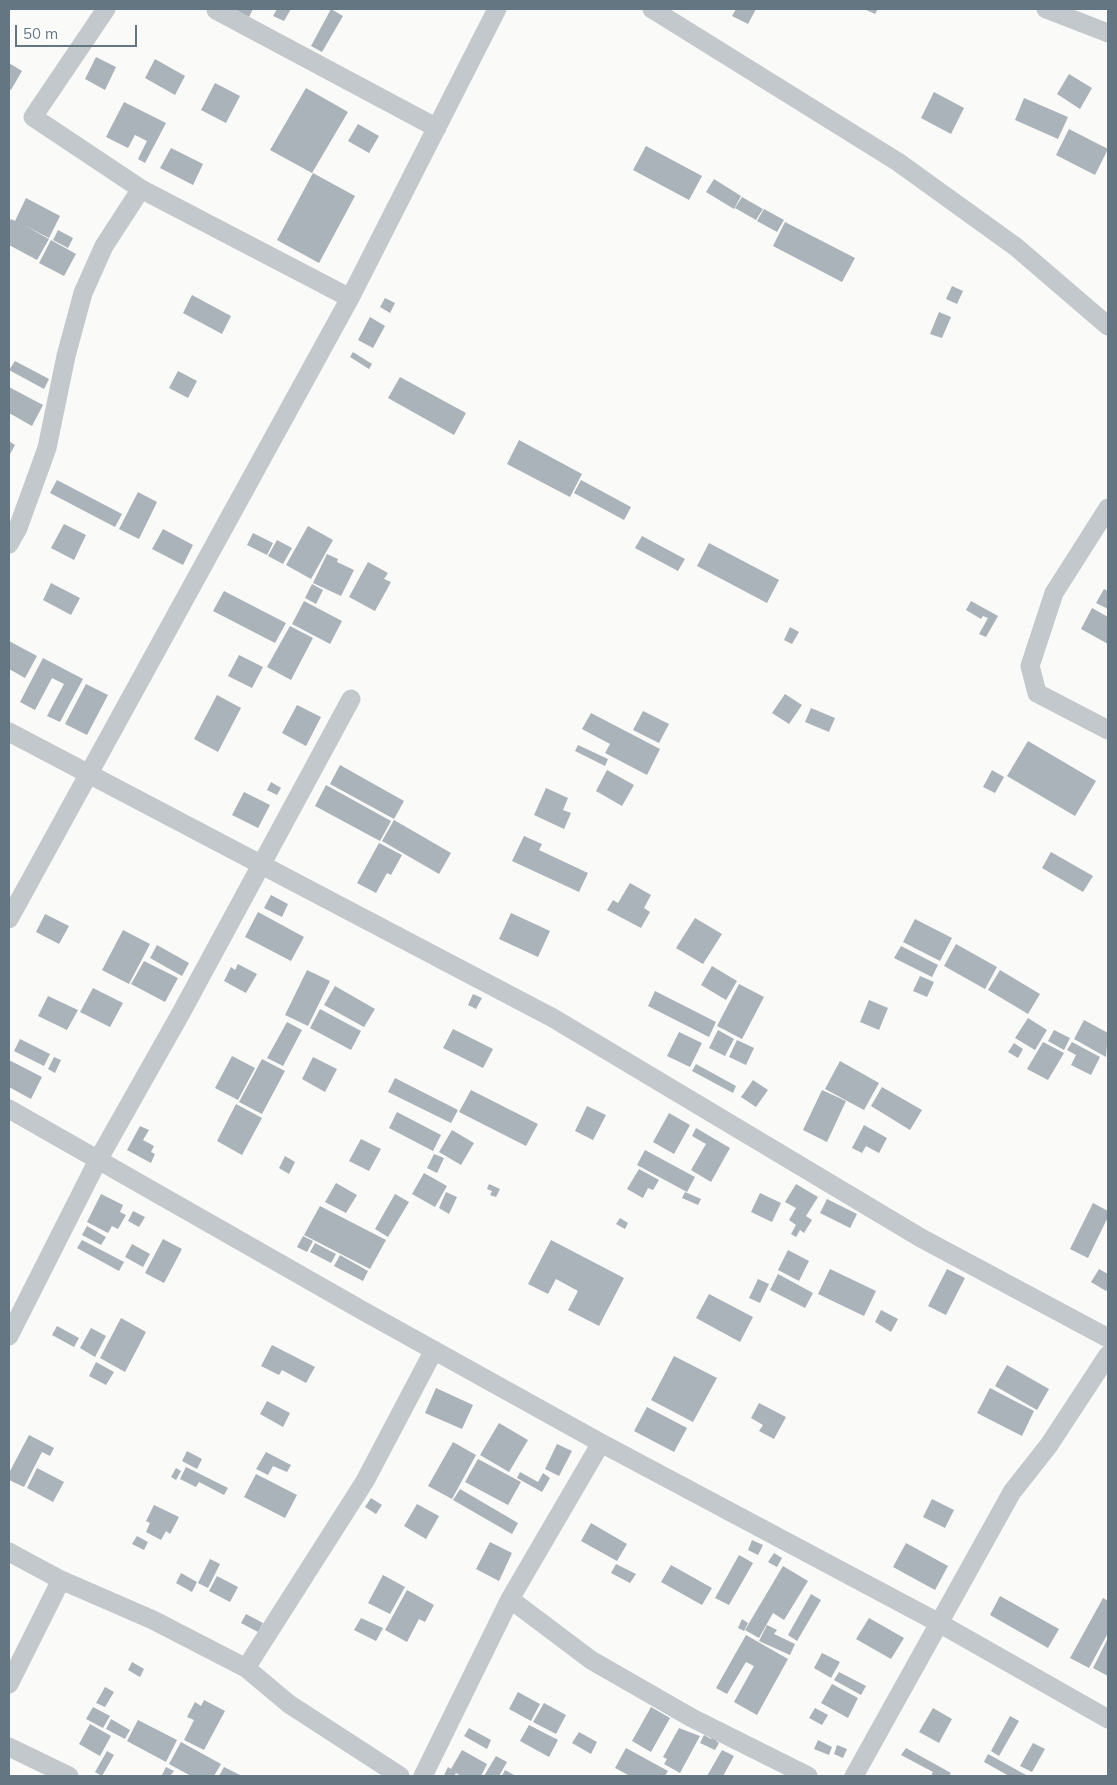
<!DOCTYPE html>
<style>
body{margin:0}
#map{position:relative;width:1117px;height:1785px;overflow:hidden;background:#fafaf8;font-family:Mulish,sans-serif}
canvas{display:block}
.frame{position:absolute;inset:0;border:10px solid #657683;pointer-events:none}
.scale{position:absolute;left:15px;top:25px;width:122px;height:22px;box-sizing:border-box;border:2px solid #657683;border-top:0;padding-left:6px;font-size:15px;line-height:18px;white-space:nowrap;color:#657683;-webkit-text-stroke:4px #fff;paint-order:stroke}
</style>
<div id="map">
<canvas width="1117" height="1785"></canvas>
<div class="frame"></div>
<div class="scale">50 m</div>
</div>
<script>
const c = document.querySelector('canvas').getContext('2d');
c.lineJoin = 'round';
function fill(path, color) { c.fillStyle = color; c.fill(path, 'evenodd'); }
const toPath = rows => new Path2D(rows.map(r => 'M' + r).join(''));
function stroke(path, color, width, dash) { c.strokeStyle = color; c.lineWidth = width; c.lineCap = dash ? 'butt' : 'round'; c.setLineDash(dash || []); c.stroke(path); }
fill(toPath([
 [234,9,253,9,249,17],
 [277,9,291,9,284,21,273,16],
 [331,9,343,16,322,52,311,46],
 [736,9,756,9,748,24,732,16],
 [864,9,878,9,875,14],
 [96,57,116,67,105,90,85,79],
 [155,59,185,76,175,95,145,78],
 [9,63,22,71,11,90,9,89],
 [1069,74,1092,88,1080,109,1057,94],
 [215,83,240,96,226,123,201,110],
 [306,88,348,112,312,173,270,150],
 [934,92,964,108,951,134,921,118],
 [1024,98,1068,117,1058,139,1015,120],
 [124,102,166,123,145,163,138,159,147,141,135,135,128,148,106,137],
 [358,124,379,136,369,153,348,141],
 [1069,129,1108,149,1095,175,1056,155],
 [646,146,702,176,689,200,633,170],
 [171,148,203,164,193,185,160,168],
 [313,173,355,196,319,263,277,240],
 [714,179,741,196,734,209,706,192],
 [742,197,763,209,756,220,735,208],
 [26,198,60,216,49,238,24,225,49,239,37,260,9,245,9,222,11,219,15,221],
 [764,209,784,220,777,232,757,221],
 [785,222,855,258,842,282,773,246],
 [58,230,73,238,68,248,53,240],
 [51,240,76,254,64,276,39,263],
 [952,286,963,291,957,304,946,299],
 [192,295,231,316,222,334,183,313],
 [385,298,395,303,390,313,380,307],
 [939,312,951,317,942,338,930,334],
 [370,317,385,326,373,348,358,340],
 [353,352,372,364,369,369,350,357],
 [15,361,49,379,44,389,9,370],
 [178,371,197,381,188,398,169,388],
 [400,377,466,413,454,435,388,398],
 [9,387,43,405,32,426,9,413],
 [519,440,582,474,570,497,507,464],
 [9,441,15,445,9,456],
 [57,480,122,514,115,527,50,493],
 [581,480,631,507,624,520,574,493],
 [138,492,157,502,139,539,119,529],
 [64,524,86,535,74,560,51,548],
 [308,526,333,540,311,579,286,565],
 [163,529,193,545,183,565,152,549],
 [253,533,273,543,267,555,247,545],
 [642,536,685,559,678,571,635,548],
 [277,540,292,548,283,564,268,556],
 [709,543,779,580,767,603,697,566],
 [327,554,338,559,337,562,354,570,341,596,313,583],
 [368,562,388,573,384,579,391,582,375,611,349,597],
 [51,583,80,598,71,615,43,600],
 [312,584,323,590,316,604,305,598],
 [1104,589,1108,591,1108,609,1096,603],
 [224,591,286,623,275,643,213,611],
 [304,601,342,621,330,644,292,624],
 [971,601,998,616,986,637,979,634,988,618,983,616,981,619,966,610],
 [1092,608,1108,617,1108,644,1081,629],
 [290,626,313,638,291,680,267,667],
 [790,627,799,632,792,644,784,640],
 [9,641,37,656,25,678,9,669],
 [239,655,263,667,252,688,228,676],
 [43,658,83,679,60,722,47,716,64,684,52,678,35,710,20,702],
 [86,684,108,695,87,735,65,724],
 [785,694,802,705,789,724,772,713],
 [217,695,241,708,218,752,194,739],
 [297,705,321,717,306,746,282,733],
 [811,708,835,718,829,732,805,722],
 [643,711,669,724,659,743,633,730],
 [591,713,660,749,647,775,605,753,610,744,582,729],
 [1028,741,1096,781,1075,816,1007,776],
 [578,745,608,759,605,766,575,751],
 [340,765,404,801,394,819,330,784],
 [607,770,634,785,622,806,596,791],
 [992,770,1004,777,995,793,983,787],
 [271,782,281,788,277,795,267,790],
 [326,785,391,821,380,841,315,806],
 [546,788,568,798,563,810,571,813,564,829,534,815],
 [244,792,270,805,258,828,232,815],
 [394,820,451,853,439,874,382,841],
 [524,836,542,844,539,850,588,873,579,892,512,861],
 [379,843,402,855,391,875,387,873,376,893,357,883],
 [1051,852,1093,876,1083,892,1042,868],
 [630,883,651,895,644,908,650,912,641,928,607,910,613,900,618,903],
 [271,895,288,904,282,917,264,908],
 [258,912,304,937,291,961,245,937],
 [511,913,550,931,538,957,499,939],
 [45,914,69,926,59,944,36,932],
 [695,918,722,934,703,964,676,948],
 [915,919,952,938,940,961,903,942],
 [123,930,150,944,129,984,102,970],
 [956,944,997,967,985,989,944,966],
 [157,945,189,963,182,976,150,958],
 [901,946,938,965,932,977,894,958],
 [144,961,178,978,165,1002,131,984],
 [238,964,257,974,246,993,224,981,231,967,235,970],
 [712,966,737,981,726,1000,701,985],
 [307,970,330,981,308,1026,285,1015],
 [1000,970,1040,994,1028,1014,988,990],
 [920,976,934,982,927,997,913,991],
 [739,984,764,997,742,1039,717,1026],
 [335,986,375,1009,364,1027,324,1005],
 [93,988,123,1003,110,1027,80,1012],
 [655,991,716,1022,709,1037,648,1006],
 [473,994,482,998,476,1009,468,1005],
 [48,996,78,1010,67,1030,38,1016],
 [869,1000,888,1008,879,1030,860,1022],
 [320,1009,361,1031,351,1050,310,1028],
 [1028,1018,1047,1030,1035,1050,1015,1038],
 [1084,1020,1108,1033,1106,1057,1074,1039],
 [287,1022,302,1030,283,1066,267,1058],
 [453,1029,493,1049,483,1068,443,1048],
 [718,1030,734,1039,725,1056,709,1048],
 [1054,1030,1070,1038,1064,1050,1048,1041],
 [679,1032,702,1043,690,1067,667,1056],
 [20,1039,50,1054,44,1066,14,1051],
 [737,1040,754,1048,746,1065,729,1057],
 [1043,1042,1064,1053,1048,1080,1027,1069],
 [1072,1042,1100,1057,1091,1075,1071,1065,1076,1055,1067,1050],
 [1014,1043,1023,1049,1018,1058,1008,1052],
 [232,1056,255,1068,238,1100,215,1088],
 [54,1057,61,1060,55,1073,48,1069],
 [313,1057,337,1069,325,1092,302,1079],
 [262,1059,285,1071,262,1114,239,1102],
 [9,1060,42,1077,31,1099,9,1087],
 [840,1061,879,1083,864,1110,825,1089],
 [696,1064,736,1086,733,1093,692,1071],
 [395,1078,458,1110,451,1123,388,1092],
 [753,1080,768,1090,756,1107,741,1097],
 [882,1087,922,1110,910,1130,871,1106],
 [471,1090,538,1124,526,1146,459,1112],
 [822,1090,846,1101,827,1142,803,1130],
 [236,1104,262,1118,242,1155,217,1141],
 [587,1106,606,1115,593,1140,575,1131],
 [397,1112,441,1135,433,1151,389,1128],
 [669,1113,690,1125,674,1154,653,1142],
 [864,1125,887,1138,879,1153,866,1146,862,1153,852,1148],
 [140,1126,149,1130,143,1140,154,1146,151,1152,155,1154,151,1163,127,1150],
 [696,1128,730,1148,711,1182,691,1170,706,1144,692,1136],
 [452,1130,474,1143,461,1165,439,1152],
 [361,1139,381,1149,369,1171,349,1161],
 [645,1150,695,1177,687,1192,637,1165],
 [434,1154,444,1158,437,1173,427,1168],
 [285,1156,295,1162,289,1174,279,1168],
 [639,1169,659,1180,653,1190,648,1188,643,1198,627,1189],
 [424,1173,447,1186,435,1207,412,1194],
 [336,1183,357,1195,346,1213,325,1202],
 [489,1184,500,1189,496,1197,490,1195,492,1191,487,1189],
 [796,1184,818,1197,806,1216,812,1220,804,1233,800,1230,796,1237,791,1234,796,1225,789,1220,796,1208,785,1202],
 [446,1192,457,1197,449,1214,439,1208],
 [685,1192,701,1199,698,1205,682,1198],
 [760,1193,781,1203,772,1222,751,1212],
 [101,1194,123,1205,120,1212,126,1215,118,1229,112,1226,108,1233,87,1222],
 [395,1194,409,1202,388,1237,375,1229],
 [827,1199,857,1214,850,1228,820,1213],
 [1093,1203,1108,1211,1108,1217,1088,1258,1070,1249],
 [320,1206,386,1240,370,1269,304,1235],
 [133,1211,145,1217,139,1227,128,1221],
 [620,1218,628,1223,625,1229,616,1224],
 [87,1226,106,1237,101,1245,82,1235],
 [303,1236,313,1241,307,1252,297,1247],
 [163,1239,182,1249,164,1283,145,1273],
 [82,1240,124,1262,119,1271,77,1248],
 [551,1240,624,1278,599,1326,568,1310,578,1291,556,1279,548,1294,528,1284],
 [315,1243,336,1254,331,1263,310,1252],
 [132,1244,150,1254,143,1267,125,1257],
 [788,1250,809,1261,799,1281,778,1270],
 [340,1255,368,1271,363,1281,334,1266],
 [830,1269,876,1291,864,1316,818,1294],
 [947,1269,965,1278,946,1315,928,1306],
 [1099,1269,1108,1274,1108,1288,1106,1291,1091,1282],
 [778,1274,813,1293,805,1308,770,1290],
 [758,1279,769,1284,760,1303,749,1298],
 [709,1294,753,1317,740,1342,696,1318],
 [881,1310,898,1319,891,1332,875,1322],
 [121,1318,146,1332,125,1372,100,1358],
 [57,1326,79,1338,74,1347,52,1335],
 [91,1328,106,1336,95,1357,80,1348],
 [272,1345,315,1367,306,1383,282,1370,279,1375,261,1366],
 [674,1356,717,1378,693,1422,651,1400],
 [96,1362,114,1372,106,1385,89,1376],
 [1007,1365,1049,1389,1037,1410,995,1386],
 [436,1388,473,1405,462,1429,425,1413],
 [990,1388,1034,1411,1022,1436,977,1413],
 [267,1401,290,1413,283,1427,260,1414],
 [759,1403,786,1417,774,1439,759,1431,763,1425,751,1418],
 [647,1407,687,1428,674,1452,634,1431],
 [499,1423,528,1440,509,1472,480,1455],
 [29,1435,54,1448,50,1456,42,1452,24,1487,9,1480,9,1473],
 [453,1442,476,1455,452,1499,428,1486],
 [557,1444,572,1451,559,1476,545,1469],
 [187,1451,202,1459,197,1469,182,1461],
 [266,1452,291,1465,287,1472,273,1466,268,1475,256,1469],
 [478,1459,521,1482,508,1505,465,1482],
 [186,1467,228,1488,224,1495,199,1482,196,1487,180,1479],
 [37,1468,64,1482,53,1502,27,1488],
 [176,1468,181,1471,176,1480,171,1477],
 [520,1472,538,1482,543,1473,550,1478,542,1492,517,1478],
 [256,1474,297,1495,285,1518,244,1497],
 [460,1489,518,1523,512,1534,453,1500],
 [371,1498,382,1505,376,1514,365,1507],
 [932,1499,954,1510,945,1528,923,1517],
 [417,1504,439,1516,426,1539,404,1526],
 [154,1505,179,1517,170,1534,166,1531,161,1540,146,1532,150,1523,146,1521],
 [591,1523,627,1544,617,1561,581,1541],
 [137,1536,148,1542,144,1550,132,1544],
 [752,1540,763,1545,758,1555,748,1550],
 [490,1542,512,1553,499,1581,476,1569],
 [906,1543,948,1566,935,1590,893,1567],
 [774,1553,782,1558,777,1567,768,1562],
 [739,1555,753,1563,729,1605,715,1598],
 [210,1559,220,1564,208,1588,198,1583],
 [616,1564,636,1574,630,1583,611,1573],
 [671,1565,712,1588,702,1605,661,1582],
 [783,1566,808,1581,784,1620,773,1613,759,1638,745,1630],
 [181,1573,197,1582,192,1592,176,1583],
 [383,1575,405,1587,390,1614,368,1603],
 [217,1576,238,1587,230,1602,209,1591],
 [407,1590,434,1605,425,1622,419,1619,407,1642,385,1630],
 [811,1594,821,1600,797,1641,788,1635],
 [1000,1596,1059,1629,1048,1648,990,1615],
 [1103,1598,1108,1601,1108,1633,1089,1668,1070,1658],
 [246,1614,263,1623,258,1632,241,1623],
 [361,1618,383,1628,376,1641,354,1630],
 [869,1618,904,1638,891,1659,856,1639],
 [742,1619,748,1623,744,1631,738,1628],
 [767,1625,777,1630,774,1634,795,1644,790,1655,759,1641],
 [746,1635,788,1659,757,1715,734,1702,754,1666,746,1662,727,1694,716,1688],
 [1108,1638,1108,1676,1093,1668],
 [822,1653,840,1662,831,1678,814,1668],
 [132,1662,144,1669,140,1677,128,1670],
 [839,1672,866,1686,861,1695,834,1680],
 [832,1684,858,1698,848,1718,821,1703],
 [105,1687,114,1692,105,1707,96,1703],
 [518,1692,540,1704,531,1721,509,1709],
 [204,1700,225,1711,204,1750,184,1740,194,1720,187,1717,195,1702,201,1706],
 [544,1703,566,1715,556,1734,533,1722],
 [93,1707,110,1716,103,1728,86,1719],
 [651,1707,670,1718,651,1752,632,1741],
 [815,1708,828,1715,822,1725,809,1718],
 [933,1708,952,1719,939,1743,919,1732],
 [1010,1716,1019,1721,999,1756,991,1751],
 [111,1719,130,1730,125,1739,106,1729],
 [138,1720,177,1740,166,1762,127,1741],
 [90,1724,111,1736,100,1756,79,1744],
 [529,1725,558,1740,549,1757,520,1741],
 [469,1728,491,1740,487,1749,464,1736],
 [679,1728,700,1736,680,1773,664,1764,667,1759,663,1757],
 [579,1732,597,1742,591,1754,572,1743],
 [704,1735,711,1739,713,1735,718,1738,716,1741,719,1743,715,1750,700,1743],
 [818,1740,832,1747,829,1755,814,1749],
 [181,1742,221,1764,214,1776,191,1776,169,1764],
 [1033,1743,1045,1749,1032,1772,1020,1766],
 [837,1745,847,1749,843,1758,834,1754],
 [626,1748,668,1771,665,1776,630,1776,615,1768],
 [906,1748,951,1773,949,1776,931,1776,933,1772,901,1755],
 [462,1750,487,1764,481,1776,461,1776,456,1773,454,1776,444,1775,448,1767,451,1769],
 [722,1750,734,1756,723,1776,707,1776],
 [107,1751,114,1755,102,1776,95,1772],
 [988,1754,1026,1775,1025,1776,1009,1776,984,1762],
 [496,1756,507,1762,499,1776,484,1776],
 [166,1767,174,1771,170,1776,162,1775],
 [224,1767,242,1776,219,1776],
 [505,1770,516,1776,502,1776]
]), '#aab3b9');
stroke(toPath([
 [106,9,33,117,141,189,350,298],
 [652,9,898,162,1016,247,1108,326],
 [1046,9,1108,33],
 [216,10,437,128],
 [1108,508,1054,593,1030,666,1037,693,1108,730],
 [9,544,18,528,47,448,66,356,83,293,104,246,141,189],
 [9,732,553,1018,921,1238,1108,1338],
 [9,919,350,298,497,9],
 [9,1109,365,1312,601,1443,939,1623,1108,1719],
 [9,1336,98,1160,181,1013,351,699],
 [601,1443,510,1599,591,1660,692,1718,808,1776],
 [9,1552,61,1580,153,1620,246,1668,289,1704,400,1776],
 [246,1668,365,1481,434,1350],
 [9,1684,61,1580],
 [9,1747,69,1776],
 [423,1776,510,1599],
 [854,1776,1012,1492,1049,1445,1108,1355]
]), '#c3c8cc', 19);
</script>
